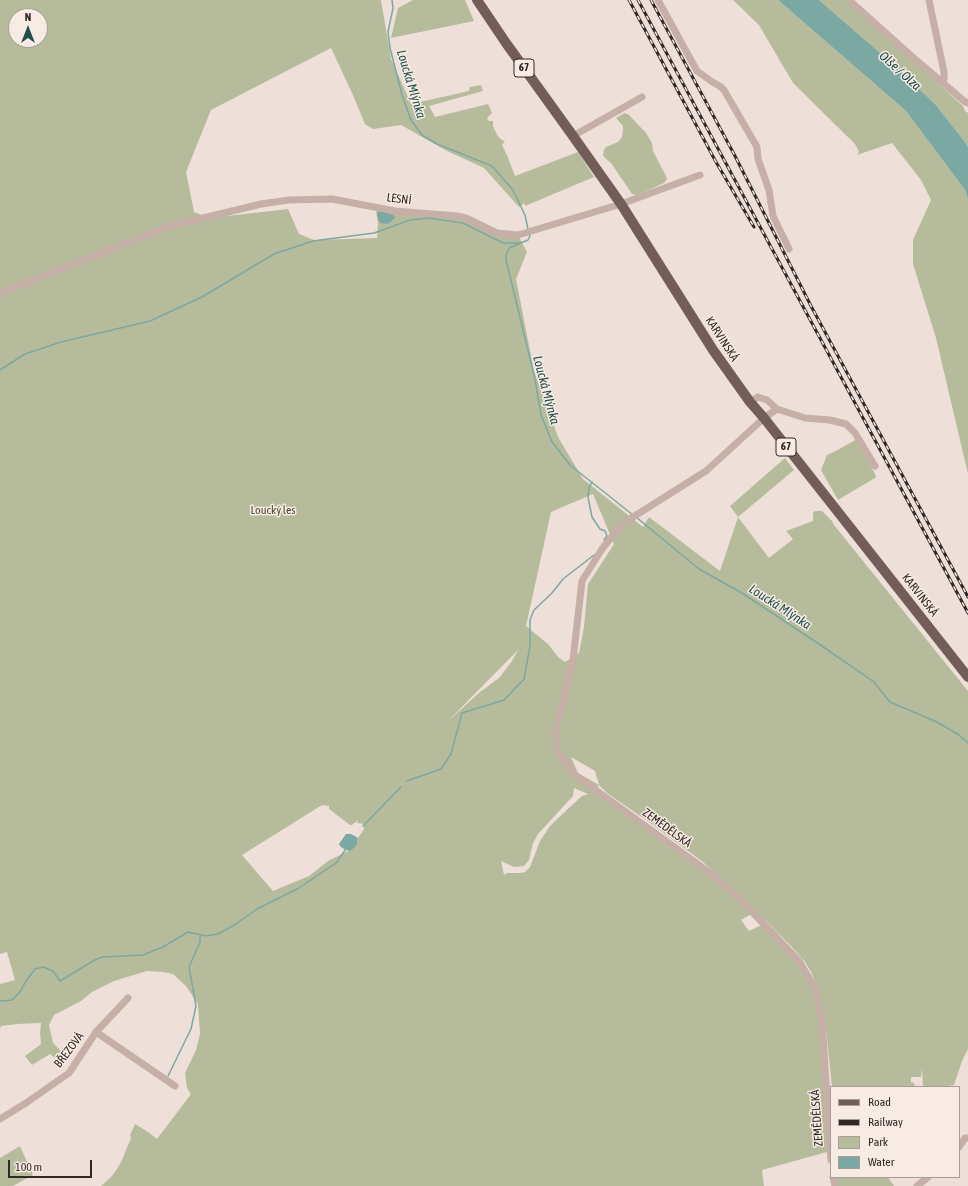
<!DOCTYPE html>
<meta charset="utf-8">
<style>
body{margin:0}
#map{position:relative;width:968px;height:1186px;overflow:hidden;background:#eee0d9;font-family:"Asap Condensed",sans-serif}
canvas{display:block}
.legend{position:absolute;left:830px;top:1086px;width:130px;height:92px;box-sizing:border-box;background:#f7ebe4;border:1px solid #a89d98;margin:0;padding:5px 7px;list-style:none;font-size:12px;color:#322826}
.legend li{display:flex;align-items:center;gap:8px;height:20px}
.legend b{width:20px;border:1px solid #a89d98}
.north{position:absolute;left:8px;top:8px;width:40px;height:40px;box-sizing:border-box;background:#f7ebe4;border:1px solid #a89d98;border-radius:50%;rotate:0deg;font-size:11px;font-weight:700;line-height:16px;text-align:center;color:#322826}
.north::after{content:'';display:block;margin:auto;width:14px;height:18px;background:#204f4a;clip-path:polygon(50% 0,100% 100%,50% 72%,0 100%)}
.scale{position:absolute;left:8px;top:1160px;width:84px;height:18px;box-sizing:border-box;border:2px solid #322826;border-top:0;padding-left:5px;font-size:12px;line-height:14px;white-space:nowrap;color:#322826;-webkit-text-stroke:3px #f7ebe4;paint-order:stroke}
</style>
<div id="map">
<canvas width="968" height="1186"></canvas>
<ul class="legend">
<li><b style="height:5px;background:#735d59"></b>Road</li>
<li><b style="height:5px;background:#322826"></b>Railway</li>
<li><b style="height:11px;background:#b6bc9b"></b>Park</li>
<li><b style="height:11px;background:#7ba8a2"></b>Water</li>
</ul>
<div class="north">N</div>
<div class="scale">100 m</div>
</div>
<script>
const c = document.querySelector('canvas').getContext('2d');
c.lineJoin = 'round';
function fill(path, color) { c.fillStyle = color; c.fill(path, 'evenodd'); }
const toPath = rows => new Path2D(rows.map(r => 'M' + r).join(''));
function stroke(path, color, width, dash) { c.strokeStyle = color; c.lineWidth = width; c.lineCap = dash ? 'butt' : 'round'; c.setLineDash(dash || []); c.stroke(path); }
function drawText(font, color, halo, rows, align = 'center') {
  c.font = font + ' "Asap Condensed",sans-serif'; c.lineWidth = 3; c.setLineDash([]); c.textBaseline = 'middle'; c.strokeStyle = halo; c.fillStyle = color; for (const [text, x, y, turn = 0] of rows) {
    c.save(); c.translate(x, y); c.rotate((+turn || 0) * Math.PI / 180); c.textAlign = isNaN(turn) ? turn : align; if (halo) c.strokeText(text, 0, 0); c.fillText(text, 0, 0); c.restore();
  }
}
fill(toPath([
 [0,0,381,0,391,59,411,104,469,91,470,87,481,85,483,91,429,106,435,117,488,104,492,113,488,117,487,119,489,121,493,121,493,126,497,135,502,140,505,141,502,145,507,155,515,176,578,152,594,177,525,206,525,203,519,207,484,168,447,151,401,125,373,129,365,124,352,93,331,48,211,110,186,172,194,212,210,218,288,209,299,234,314,240,377,238,378,223,376,211,457,216,497,233,518,235,527,252,516,279,534,371,558,437,583,479,643,527,649,517,720,571,738,517,730,506,785,458,794,470,738,517,769,558,793,539,786,531,813,521,813,513,815,511,822,511,832,521,834,525,968,691,968,1049,962,1061,954,1085,943,1087,923,1087,922,1068,921,1077,911,1077,911,1082,914,1083,915,1087,832,1087,826,1029,816,984,811,972,805,962,791,946,740,895,703,862,646,820,607,793,599,785,594,793,675,847,753,913,741,920,749,931,763,924,783,945,809,980,817,1005,822,1036,825,1086,827,1152,762,1170,764,1186,101,1186,112,1176,117,1169,122,1160,131,1138,130,1135,135,1124,148,1132,157,1139,191,1094,187,1088,185,1073,196,1050,200,1034,198,1004,186,986,173,974,163,972,147,971,114,981,92,992,81,1001,54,1015,49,1025,53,1043,63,1053,59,1061,50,1054,32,1065,25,1056,41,1044,40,1034,41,1023,17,1024,1,1026,0,1029,0,984,15,980,7,952,0,954],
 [16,16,40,16,40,40,16,40],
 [593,494,614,544,588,584,584,627,579,653,565,662,558,657,548,644,526,626,551,512],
 [518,650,512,661,499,678,480,692,447,722],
 [571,757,595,771,599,785,578,773],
 [574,788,588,794,582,796,572,805,550,826,540,841,530,867,525,872,520,873,507,873,504,875,501,861,514,867,524,866,529,860,533,843,538,834,573,796],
 [322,805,329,806,329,809,350,825,352,825,358,820,357,823,364,824,364,829,358,838,358,841,354,848,328,861,309,876,273,891,242,855],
 [413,0,465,0,474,21,391,38,398,8],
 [733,0,778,0,906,111,965,190,968,200,968,474,936,338,913,264,913,240,931,200,921,180,892,143,857,155,859,152,855,144,793,83,759,25],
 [819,0,845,0,932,78,963,106,965,111,968,113,968,147,965,142,935,104,886,58],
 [625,113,629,115,646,133,652,143,653,151,667,178,667,179,664,183,637,195,632,194,630,191,611,163,605,158,603,155,604,150,606,147,618,142,622,137,623,130,623,126,616,118],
 [857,439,876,476,875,478,838,500,821,470,827,455,836,451],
 [20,1146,33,1175,13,1186,0,1186,0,1158],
 [835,1177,888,1177,894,1186,836,1186]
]), '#b6bc9b');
fill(toPath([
 [778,0,819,0,886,58,935,104,965,142,968,147,968,200,965,190,906,111],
 [381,211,393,215,395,217,391,222,387,224,381,223,379,221,377,215,378,212],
 [346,834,351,834,358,838,357,844,354,848,350,851,344,849,340,846,339,844]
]), '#7ba8a2');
stroke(toPath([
 [392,0,393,8,388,32,390,48,402,95,411,120,422,135,437,144,492,166,513,190,525,215,528,229],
 [529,235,530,236,528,240,509,248,506,255,506,260,535,379,541,415,552,442,570,465,633,515],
 [0,370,25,354,61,342,150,321,202,297,274,254,313,241,374,233,410,220,428,218,463,223,503,243,520,243],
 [592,482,589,488,588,497,592,517,600,529,605,531,607,536,604,540],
 [636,517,699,569,742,593,819,644,874,682,890,702,937,722,959,735,968,743],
 [407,781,441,769,451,754,462,713,504,700,524,679,530,646,530,620,534,610,552,593,563,579,594,555],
 [363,826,401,787],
 [0,1001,12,1000,20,992,26,981,35,969,43,967,53,971,60,981,93,961,102,957,143,955,163,947,188,932,206,936,218,934,236,924,257,909,299,888,336,863,346,849],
 [168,1076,191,1029,196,1006,189,967,200,942,200,935]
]), '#7ba8a2', 1.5);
stroke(toPath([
 [658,0,697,71,711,81,721,87,724,90,757,147,758,159,769,190,773,216,789,249],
 [849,0,916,60,964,101,968,103],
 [929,0,944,72,944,79,943,83],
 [573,136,642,97],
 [0,293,170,226,261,204,289,200,332,199,395,211,457,216,466,218,497,233,518,235,621,204,700,175],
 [750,402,758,397,767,400,777,409],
 [96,1032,175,1086],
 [0,1119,26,1103,69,1073,96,1032,128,998],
 [959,1147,965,1138,968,1138],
 [831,1160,822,1020,815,988,799,961,739,898,713,875,575,775,558,753,556,730,573,660,582,581,602,549,622,524,706,471,764,418,777,409,805,418,830,420,846,424,855,433,875,466],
 [833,1177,835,1186],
 [917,1186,928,1177]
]), '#c5afa6', 7);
stroke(toPath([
 [477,0,506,43,573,136,621,204,713,350,750,402,764,418,968,677]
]), '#735d59', 10);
const rail = toPath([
 [629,0,716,162,754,227],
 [638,0,968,613],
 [651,0,734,154,811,306,968,597]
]);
stroke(rail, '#322826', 3);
stroke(rail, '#f7ebe4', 1.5, [4.5]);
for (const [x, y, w] of [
 [524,68,20],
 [786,447,20]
]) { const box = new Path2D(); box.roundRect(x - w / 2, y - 9, w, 18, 3); c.fillStyle = '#f7ebe4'; c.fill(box); stroke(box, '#322826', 1); }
drawText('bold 11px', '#322826', null, [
 ["67",524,68],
 ["67",786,447]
]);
drawText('12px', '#322826', '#f7ebe4', [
 ["LESNÍ",399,199,7],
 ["KARVINSKÁ",722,339,57],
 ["KARVINSKÁ",920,595,52],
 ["ZEMĚDĚLSKÁ",667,828,36],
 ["BŘEZOVÁ",69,1050,-53],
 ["ZEMĚDĚLSKÁ",817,1118,-94]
]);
drawText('12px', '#474e2c', '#f7ebe4', [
 ["Loucký les",273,510]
]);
drawText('italic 13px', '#204f4a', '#f7ebe4', [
 ["Olše / Olza",900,71,42],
 ["Loucká Mlýnka",411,84,73],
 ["Loucká Mlýnka",546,390,75],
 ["Loucká Mlýnka",780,607,33]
]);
</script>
